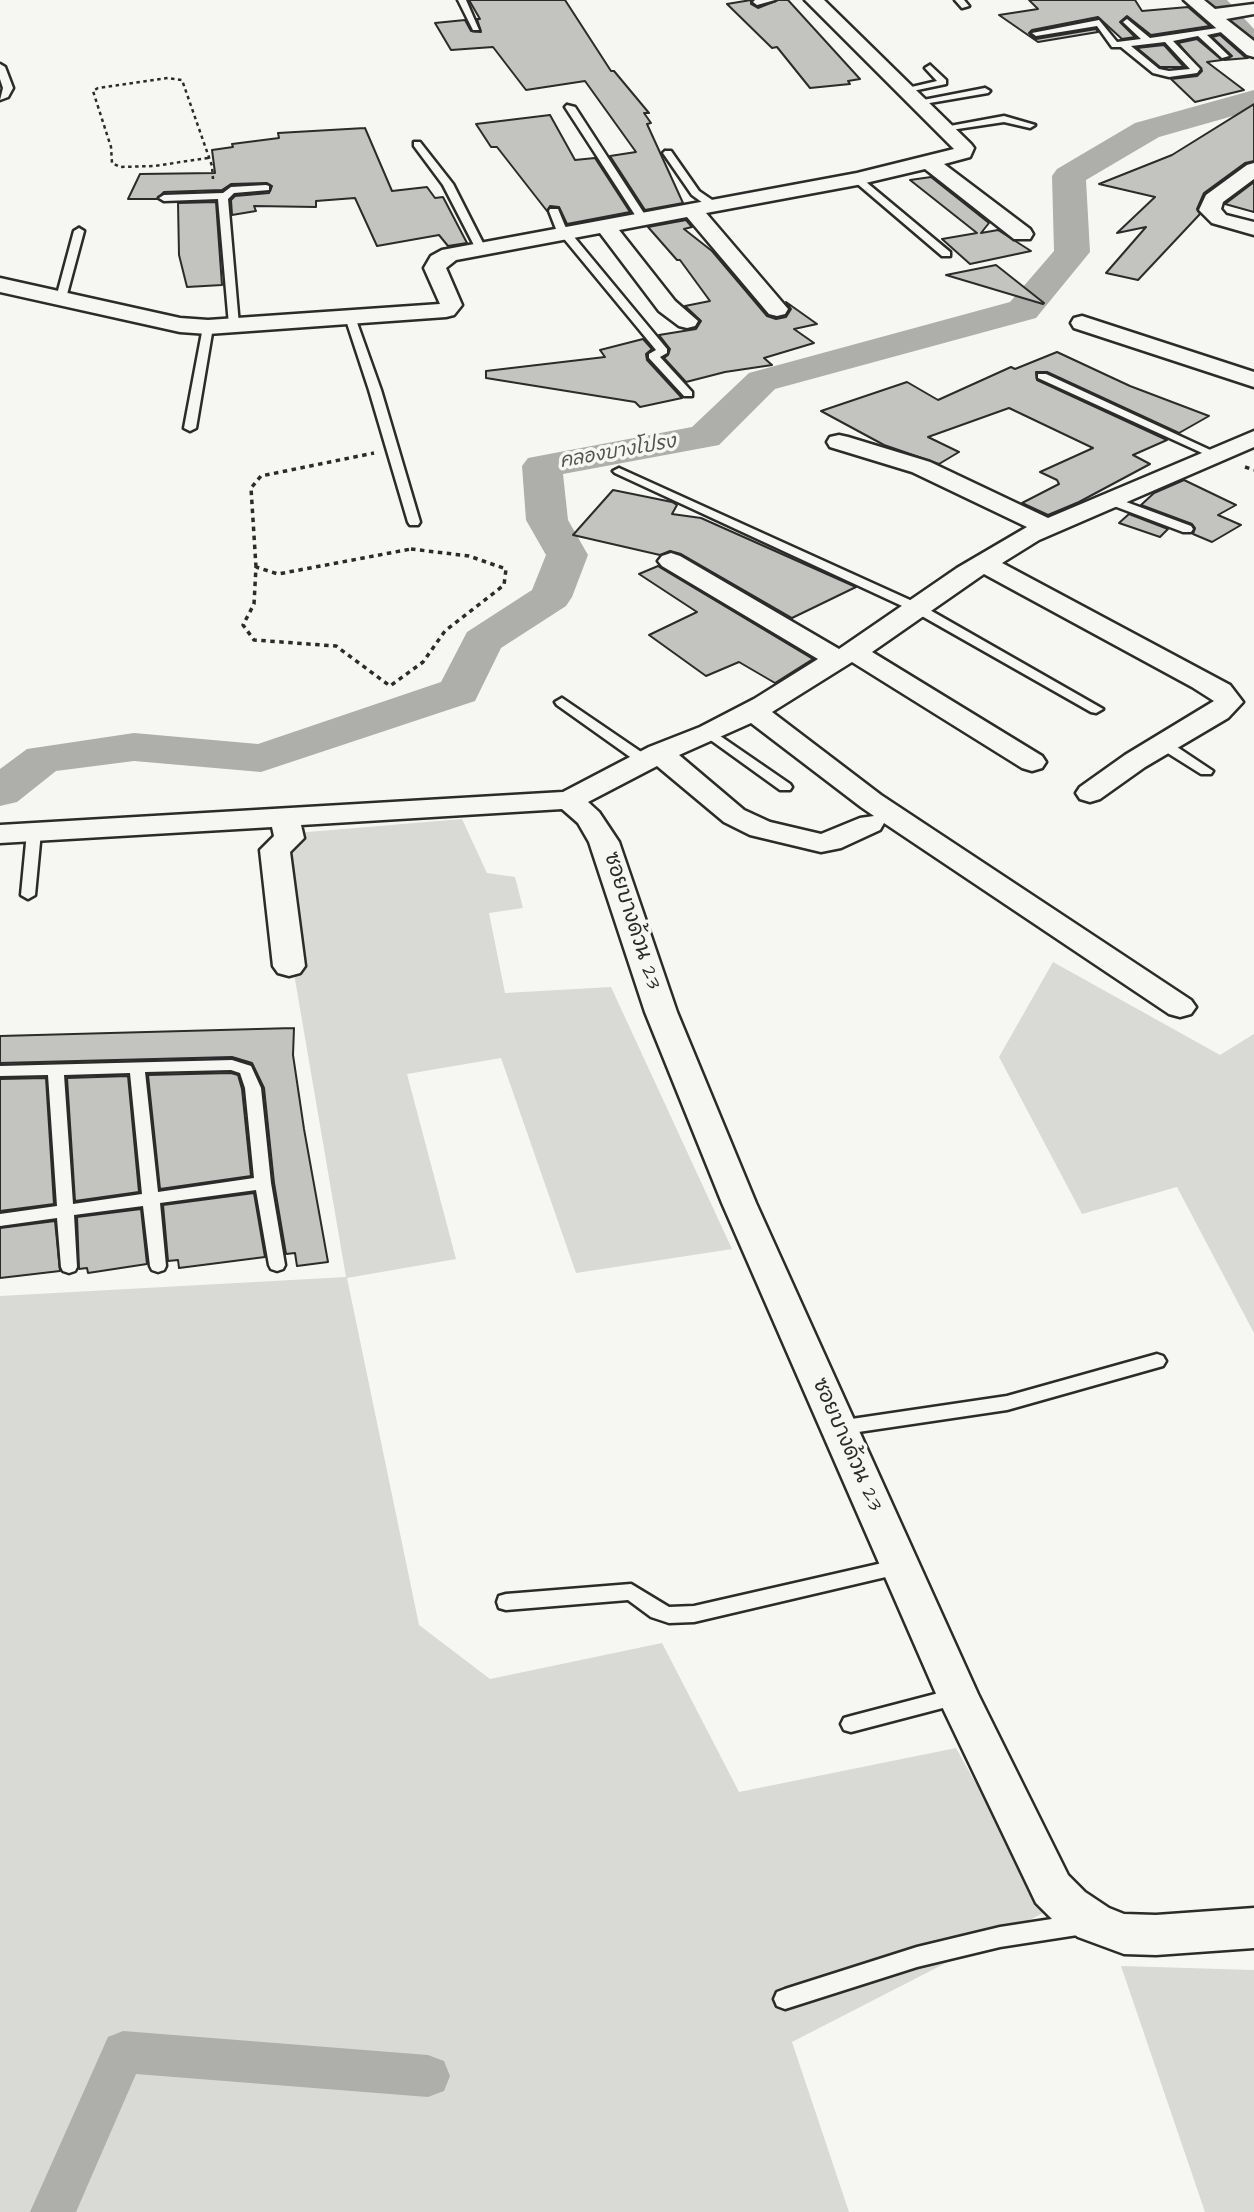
<!DOCTYPE html>
<meta charset="utf-8">
<style>
body{margin:0}
canvas{display:block;background:#f6f6f2}
</style>
<canvas width="1254" height="2212"></canvas>
<script>
const c = document.querySelector('canvas').getContext('2d');
c.lineJoin = 'round';
function fill(path, color) { c.fillStyle = color; c.fill(path, 'evenodd'); }
const toPath = rows => new Path2D(rows.map(r => 'M' + r).join(''));
function stroke(path, color, width, dash) { c.strokeStyle = color; c.lineWidth = width; c.lineCap = dash ? 'butt' : 'round'; c.setLineDash(dash || []); c.stroke(path); }
function drawText(font, color, halo, rows, align = 'center') {
  c.font = font + ' "Architects Daughter","Playpen Sans Thai",sans-serif'; c.lineWidth = 7; c.setLineDash([]); c.textBaseline = 'middle'; c.strokeStyle = halo; c.fillStyle = color; for (const [text, x, y, turn = 0] of rows) {
    c.save(); c.translate(x, y); c.rotate((+turn || 0) * Math.PI / 180); c.textAlign = isNaN(turn) ? turn : align; if (halo) c.strokeText(text, 0, 0); c.fillText(text, 0, 0); c.restore();
  }
}
fill(toPath([
 [462,819,487,873,515,877,523,908,489,913,505,993,611,987,732,1249,576,1273,501,1058,407,1074,456,1259,347,1278,419,1625,490,1679,662,1643,739,1792,956,1748,1047,1911,792,2042,849,2212,0,2212,0,1296,346,1277,272,845,296,833],
 [1053,962,1220,1055,1254,1034,1254,1333,1177,1187,1082,1214,999,1057],
 [1121,1966,1254,1970,1254,2212,1205,2212]
]), '#d9d9d5');
fill(toPath([
 [1208,0,1227,0,1254,29,1254,41,1242,37,1208,0],
 [123,2031,428,2055,444,2061,450,2076,444,2091,428,2097,136,2074,76,2212,30,2212,108,2037,123,2031]
]), '#aeaeab');
fill(toPath([
 [1254,90,1254,110,1159,137,1086,180,1090,252,1036,318,775,389,719,445,563,474,568,520,588,555,572,597,566,606,501,648,475,701,261,772,134,761,56,771,17,802,0,806,0,769,27,749,134,733,258,744,441,682,467,632,532,590,546,555,526,520,522,466,528,458,692,427,749,373,1010,302,1054,251,1052,176,1057,169,1135,123,1254,90]
]), '#aeaeab');
const building = toPath([
 [469,0,565,0,611,71,614,71,649,113,644,113,651,123,647,124,683,203,645,210,610,156,636,152,585,81,526,90,493,47,451,50,435,23,465,20,471,31,481,32,477,19,480,19,469,0],
 [751,0,751,4,758,8,778,0,788,0,860,79,848,81,850,84,810,88,777,47,772,48,727,4,751,0],
 [1029,0,1135,0,1142,11,1188,7,1210,26,1151,35,1127,16,1120,22,1135,37,1122,39,1098,17,1032,30,1029,33,1036,39,1096,29,1098,32,1038,42,999,15,1038,9,1029,0],
 [1220,35,1245,57,1248,58,1224,60,1232,56,1212,37,1220,35],
 [1197,39,1222,60,1207,62,1244,90,1195,102,1171,79,1197,76,1202,71,1178,43,1197,39],
 [1164,45,1184,67,1160,67,1137,48,1164,45],
 [1254,104,1254,161,1245,163,1204,193,1197,209,1200,214,1138,280,1106,273,1146,227,1117,233,1155,197,1099,184,1172,155,1254,104],
 [550,115,575,160,595,158,630,212,567,224,559,207,550,206,547,211,497,147,491,147,476,124,550,115],
 [365,128,392,191,427,187,435,198,443,197,467,243,448,246,439,235,377,246,355,198,316,201,316,207,254,206,256,211,232,215,231,200,235,196,269,193,272,186,267,183,231,184,222,190,164,192,157,199,128,199,140,174,215,173,212,150,233,147,232,144,279,138,278,133,365,128],
 [931,177,989,223,981,233,998,230,1031,251,970,264,942,239,977,233,910,180,931,177],
 [1254,182,1254,212,1225,204,1254,182],
 [216,202,222,285,187,287,179,255,178,203,216,202],
 [686,220,692,227,684,229,712,251,767,316,776,319,786,317,791,309,786,302,817,324,794,329,814,343,764,358,772,365,725,372,686,382,664,358,668,355,670,349,659,335,696,329,701,321,685,306,710,301,680,260,677,260,648,227,686,220],
 [996,265,1044,303,1043,304,946,275,996,265],
 [643,339,652,349,646,354,647,360,682,398,640,407,635,402,486,378,486,371,605,357,600,350,643,339],
 [1057,352,1130,386,1209,416,1179,433,1047,372,1036,372,1037,380,1167,440,1133,455,1150,464,1079,502,1048,515,1022,503,1059,484,1057,480,1040,472,1093,448,1009,408,928,437,959,452,939,464,884,445,821,411,907,382,938,400,1011,367,1015,369,1057,352],
 [1184,480,1236,505,1218,515,1241,525,1212,542,1193,534,1195,528,1192,524,1141,505,1154,493,1184,480],
 [613,490,672,502,677,505,672,514,701,518,856,587,792,618,681,554,670,551,660,555,573,535,613,490],
 [1129,514,1168,529,1160,537,1119,523,1129,514],
 [658,566,661,568,813,659,775,683,739,662,706,676,649,635,697,612,639,574,658,566],
 [294,1028,293,1055,304,1129,328,1262,297,1266,295,1253,286,1254,274,1183,264,1088,252,1063,232,1057,0,1063,0,1036,294,1028],
 [231,1073,238,1075,242,1089,251,1176,160,1189,148,1075,231,1073],
 [128,1076,139,1192,75,1201,67,1078,128,1076],
 [46,1078,54,1204,0,1211,0,1079,46,1078],
 [254,1193,265,1257,179,1268,178,1260,168,1261,163,1205,254,1193],
 [141,1209,147,1264,88,1273,87,1268,79,1269,77,1217,141,1209],
 [55,1221,60,1271,0,1278,0,1228,55,1221]
]);
fill(building, '#c3c3c0');
stroke(building, '#2b2b2b', 2);
const lane = toPath([
 [458,0,466,0,479,30,473,30,458,0],
 [755,0,775,0,757,5,753,2,755,0],
 [955,0,964,0,969,6,962,8,955,0],
 [1127,19,1150,38,1231,26,1231,30,1207,35,1229,56,1222,58,1198,36,1173,41,1200,69,1197,73,1169,77,1153,73,1121,47,1112,47,1097,26,1036,36,1032,33,1099,20,1117,42,1141,39,1123,22,1127,19],
 [1165,42,1190,69,1169,71,1159,69,1131,46,1165,42],
 [0,64,5,67,13,88,8,97,0,100,3,88,0,79,0,64],
 [930,65,946,80,946,84,903,93,903,89,937,81,925,68,930,65],
 [985,88,990,91,988,93,918,105,913,102,985,88],
 [567,105,575,107,647,218,646,220,637,218,565,107,567,105],
 [1004,116,1035,125,1030,128,1004,122,944,131,939,128,1004,116],
 [414,142,420,142,453,184,486,249,485,251,476,249,443,185,414,146,414,142],
 [665,151,671,151,699,191,718,204,718,208,710,208,692,195,663,153,665,151],
 [854,177,860,177,950,252,950,256,942,256,854,181,854,177],
 [266,185,269,186,269,190,234,193,228,199,239,325,234,328,229,325,218,199,164,201,159,198,164,195,223,193,231,187,266,185],
 [550,209,558,209,565,226,667,349,667,353,660,357,692,392,692,396,684,396,649,358,649,354,656,350,556,229,549,211,550,209],
 [79,228,84,231,66,298,57,300,56,298,74,231,79,228],
 [350,314,355,317,381,390,420,522,418,525,410,525,408,522,369,390,345,317,350,314],
 [208,324,213,327,196,428,190,431,184,428,203,327,208,324],
 [1038,374,1046,374,1221,455,1215,458,1211,457,1038,378,1038,374],
 [619,468,921,605,1103,709,1096,713,1091,712,913,611,615,473,613,471,619,468],
 [1110,496,1191,526,1193,529,1191,532,1183,532,1106,503,1106,497,1110,496],
 [562,698,650,758,652,761,650,764,640,764,557,705,555,702,562,698],
 [710,729,790,784,792,787,790,790,780,790,705,736,705,730,710,729],
 [1163,740,1168,741,1213,771,1211,774,1201,774,1158,747,1156,744,1163,740],
 [34,828,41,832,35,895,28,899,21,895,27,832,34,828],
 [232,1060,251,1066,261,1088,271,1183,285,1265,283,1269,277,1271,271,1269,269,1265,256,1190,160,1203,166,1266,164,1270,158,1272,152,1270,150,1266,143,1206,74,1215,77,1267,75,1271,69,1273,63,1271,61,1267,57,1218,0,1226,0,1214,57,1206,48,1075,0,1076,0,1066,232,1060],
 [231,1070,240,1073,245,1088,254,1178,158,1192,145,1072,231,1070],
 [130,1073,142,1194,73,1204,64,1075,130,1073],
 [1157,1354,1163,1356,1166,1361,1163,1366,1007,1410,838,1435,832,1433,829,1428,832,1423,838,1421,1007,1396,1157,1354],
 [900,1559,907,1562,909,1567,907,1572,694,1622,669,1623,651,1617,628,1600,506,1610,499,1608,497,1602,499,1596,506,1594,631,1584,669,1607,694,1606,900,1559],
 [958,1688,965,1690,968,1696,965,1702,958,1704,851,1732,844,1730,841,1724,844,1718,851,1716,958,1688],
 [1084,1914,1091,1917,1095,1924,1091,1931,1084,1934,1000,1947,917,1967,785,2009,777,2006,774,1999,777,1992,785,1989,917,1947,1000,1927,1084,1914]
]);
const street = toPath([
 [805,0,824,0,971,144,974,148,970,157,944,164,1030,229,1033,234,1030,239,1014,239,925,169,857,185,706,213,788,309,785,314,777,316,769,314,687,217,619,230,675,301,698,321,695,326,687,328,679,326,659,311,600,233,456,260,446,268,462,305,454,315,446,317,208,334,180,332,0,292,0,278,180,318,208,320,440,304,424,268,431,256,442,250,857,173,954,149,805,0],
 [1184,0,1204,0,1215,9,1254,4,1254,14,1226,19,1254,41,1254,57,1247,55,1184,0],
 [1254,163,1254,179,1223,202,1221,209,1226,215,1254,222,1254,235,1212,223,1199,210,1206,195,1247,165,1254,163],
 [1082,316,1254,372,1254,387,1074,328,1071,323,1074,318,1082,316],
 [1254,431,1254,447,1039,540,1002,563,1230,685,1243,702,1228,718,1145,767,1100,799,1090,802,1080,799,1076,793,1080,787,1125,755,1214,701,1192,687,984,574,872,652,1042,756,1046,762,1042,768,1032,771,1022,768,852,662,772,712,881,795,1191,1000,1196,1007,1191,1014,1180,1017,1169,1014,884,823,880,830,841,848,821,852,750,835,724,822,657,766,588,802,599,812,619,842,677,1012,756,1203,978,1694,1068,1875,1085,1892,1109,1908,1124,1914,1156,1915,1254,1908,1254,1948,1156,1955,1124,1954,1078,1937,1053,1920,1036,1903,937,1696,722,1203,645,1012,589,842,578,823,562,809,301,825,304,838,290,852,305,966,300,973,289,976,278,973,273,966,260,850,274,836,272,827,0,843,0,825,563,792,649,747,700,727,754,699,818,659,662,566,658,561,662,556,671,553,680,556,839,649,957,568,1027,527,912,472,830,447,827,442,830,437,839,435,848,437,930,462,1048,518,1254,431],
 [751,723,861,807,874,816,860,818,821,834,770,822,744,810,679,755,751,723]
]);
stroke(lane, '#2b2b2b', 5);
stroke(street, '#2b2b2b', 5);
stroke(toPath([
 [208,158,154,166,120,167,112,163,111,147,93,91,98,88,168,78,182,80,212,166,213,179]
]), '#2b2b2b', 2.5, [3.5, 3.5]);
stroke(toPath([
 [1245,467,1254,470],
 [411,549,469,556,506,569,504,585,445,631,423,662,390,686,336,646,254,640,243,625,254,604,256,567,278,574,411,549],
 [256,567,251,488,261,476,374,453]
]), '#2b2b2b', 3.5, [4.5, 4.5]);
fill(lane, '#f6f6f2');
fill(street, '#f6f6f2');
drawText('italic 19px', '#525251', '#f6f6f2', [
 ["คลองบางโปรง",618,453,-10]
]);
drawText('21px', '#2b2b2b', '#f6f6f2', [
 ["ซอยบางด้วน 23",631,921,72],
 ["ซอยบางด้วน 23",846,1445,66]
]);
</script>
